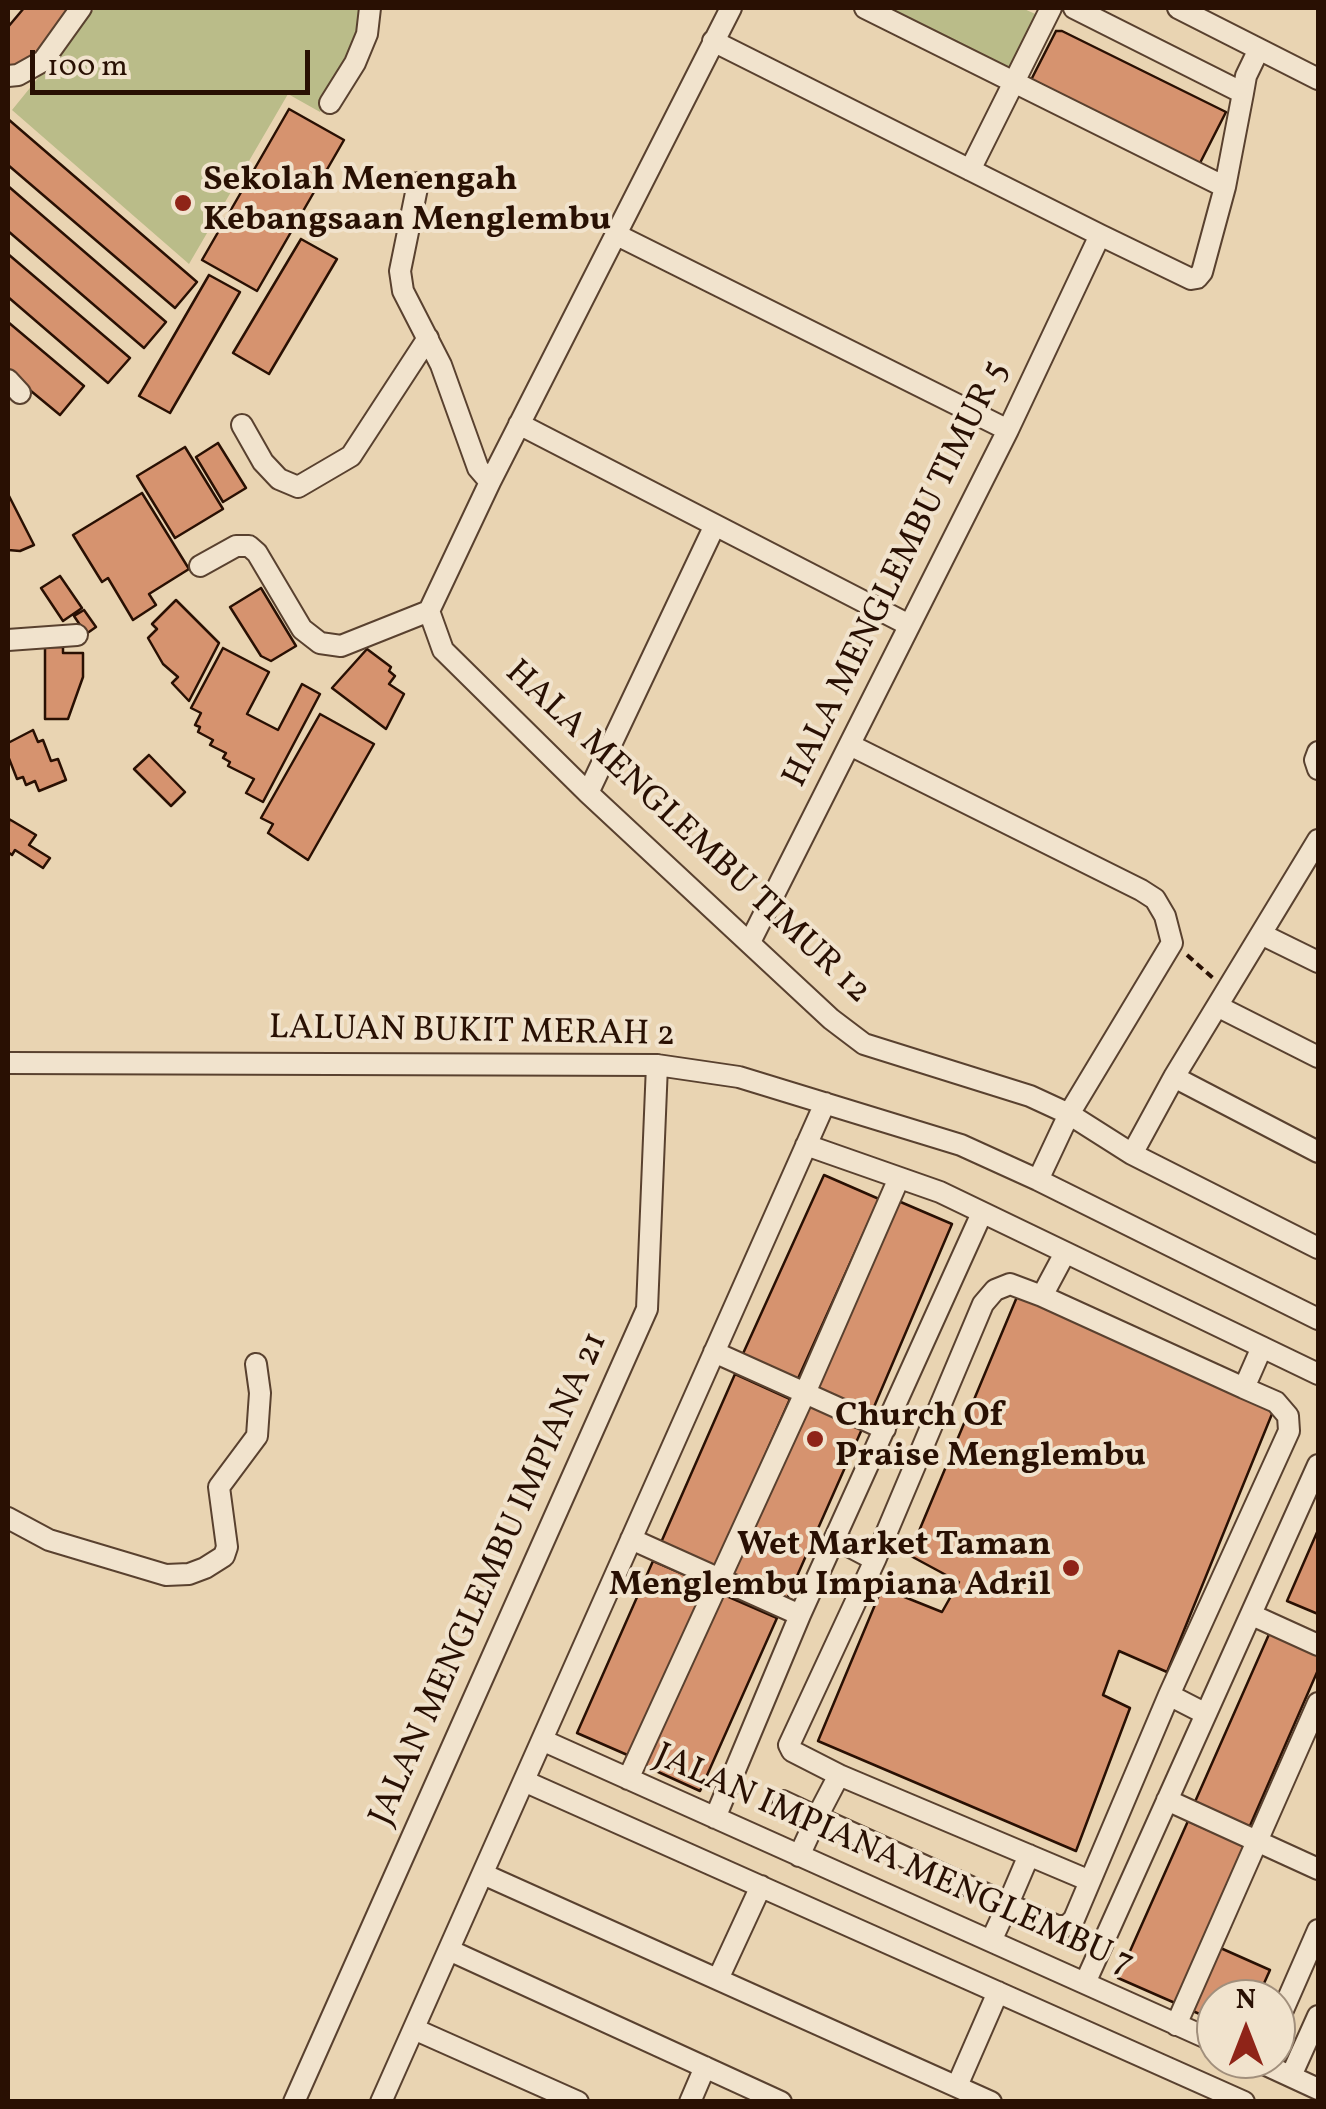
<!DOCTYPE html>
<style>
body{margin:0}
#map{position:relative;width:1326px;height:2109px;overflow:hidden;background:#e9d4b2;font-family:Vollkorn,serif}
canvas{display:block}
.frame{position:absolute;inset:0;border:10px solid #291003;pointer-events:none}
.north{position:absolute;left:1196px;top:1979px;width:100px;height:100px;box-sizing:border-box;background:#f1e3cd;border:2px solid #a18f7c;border-radius:50%;rotate:0deg;font-size:28px;font-weight:700;line-height:40px;text-align:center;color:#291003}
.north::after{content:'';display:block;margin:auto;width:35px;height:45px;background:#8f2418;clip-path:polygon(50% 0,100% 100%,50% 72%,0 100%)}
.scale{position:absolute;left:30px;top:50px;width:280px;height:45px;box-sizing:border-box;border:5px solid #291003;border-top:0;padding-left:12px;font-size:30px;line-height:35px;white-space:nowrap;color:#291003;-webkit-text-stroke:8px #f1e3cd;paint-order:stroke}
</style>
<div id="map">
<canvas width="1326" height="2109"></canvas>
<div class="frame"></div>
<div class="north">N</div>
<div class="scale">100 m</div>
</div>
<script>
const c = document.querySelector('canvas').getContext('2d');
c.lineJoin = 'round';
function fill(path, color) { c.fillStyle = color; c.fill(path, 'evenodd'); }
const toPath = rows => new Path2D(rows.map(r => 'M' + r).join(''));
function stroke(path, color, width, dash) { c.strokeStyle = color; c.lineWidth = width; c.lineCap = dash ? 'butt' : 'round'; c.setLineDash(dash || []); c.stroke(path); }
function drawText(font, color, halo, rows, align = 'center') {
  c.font = font + ' Vollkorn,serif'; c.lineWidth = 8; c.setLineDash([]); c.textBaseline = 'middle'; c.strokeStyle = halo; c.fillStyle = color; for (const [text, x, y, turn = 0] of rows) {
    c.save(); c.translate(x, y); c.rotate((+turn || 0) * Math.PI / 180); c.textAlign = isNaN(turn) ? turn : align; if (halo) c.strokeText(text, 0, 0); c.fillText(text, 0, 0); c.restore();
  }
}
fill(toPath([
 [95,8,365,8,361,37,320,112,288,94,189,264,12,110],
 [883,8,1022,8,1042,17,1015,74]
]), '#babc89');
const building = toPath([
 [24,8,78,8,19,79,8,70,8,27,24,8],
 [1056,31,1062,31,1226,112,1199,165,1031,80,1056,31],
 [289,109,344,140,257,291,202,260,289,109],
 [8,119,197,282,175,308,8,165,8,119],
 [8,186,166,322,144,348,8,231,8,186],
 [301,239,337,259,269,374,233,353,301,239],
 [8,254,130,358,108,383,8,297,8,254],
 [209,275,240,292,170,413,139,396,209,275],
 [8,322,84,386,60,415,8,372,8,322],
 [218,443,246,488,223,502,196,457,218,443],
 [185,447,223,509,175,538,137,476,185,447],
 [142,493,189,569,149,594,156,605,133,620,108,578,102,582,73,535,142,493],
 [8,494,34,545,20,551,8,550,8,494],
 [60,576,82,608,63,621,41,588,60,576],
 [261,588,296,646,271,661,261,656,230,607,261,588],
 [176,600,219,643,189,701,172,683,178,677,163,664,148,638,157,629,152,624,176,600],
 [84,610,96,627,86,634,74,616,84,610],
 [45,647,63,647,63,653,83,653,83,677,68,719,45,719,45,647],
 [223,648,269,672,247,714,278,730,302,684,320,694,263,802,246,793,254,779,228,766,230,762,223,758,226,753,210,745,213,740,198,732,200,727,195,725,201,713,191,708,223,648],
 [367,649,391,667,389,671,395,676,389,684,404,694,386,729,332,688,367,649],
 [320,714,374,744,308,860,268,833,273,824,261,818,320,714],
 [33,730,38,742,43,740,51,761,58,759,66,780,39,791,35,781,26,785,23,777,17,779,8,756,8,743,33,730],
 [149,755,185,792,171,806,134,769,149,755],
 [9,819,36,835,29,845,50,858,43,868,15,850,12,855,8,852,9,819],
 [824,1175,879,1199,796,1383,741,1358,824,1175],
 [896,1200,952,1224,871,1414,815,1390,896,1200],
 [1019,1292,1274,1409,1167,1672,1119,1651,1103,1695,1130,1708,1076,1851,818,1741,882,1588,942,1612,959,1582,909,1555,1019,1292],
 [735,1374,790,1399,714,1571,659,1547,735,1374],
 [807,1404,862,1429,786,1601,731,1577,807,1404],
 [1318,1530,1318,1614,1287,1601,1318,1530],
 [653,1561,709,1585,632,1757,577,1733,653,1561],
 [722,1594,777,1618,700,1791,645,1766,722,1594],
 [1270,1632,1318,1653,1318,1670,1249,1828,1194,1804,1270,1632],
 [1188,1821,1244,1846,1175,2003,1118,1978,1188,1821],
 [1216,1946,1270,1970,1257,1999,1216,1999,1216,2021,1188,2009,1216,1946]
]);
fill(building, '#d6936f');
stroke(building, '#291003', 2.5);
const minor = toPath([
 [865,8,1225,187],
 [1178,8,1318,79],
 [713,41,1100,235,1191,279,1197,278,1202,272,1225,187,1243,93,1074,8],
 [8,76,18,75,43,61,81,8],
 [1243,93,1246,76,1259,49],
 [330,103,355,63,367,34,370,8],
 [970,170,1051,8],
 [418,183,400,271,403,291,441,365,478,468,490,482],
 [617,235,1008,430],
 [8,380,20,393],
 [519,424,909,625],
 [242,425,263,462,279,479,298,487,351,456,428,338],
 [200,566,236,546,249,546,257,553,302,629,320,643,341,646,429,611],
 [429,611,443,650,588,793,831,1019,864,1044,1030,1096,1069,1114,1132,1154,1318,1248],
 [429,611,490,482,731,8],
 [8,640,77,635],
 [850,745,1141,890,1155,899,1165,916,1172,943,1069,1114,1038,1180],
 [1318,752,1315,760,1318,769],
 [588,793,715,525],
 [1261,934,1318,962],
 [750,942,1008,430,1100,235],
 [1219,1007,1318,1057],
 [8,1063,657,1065,739,1077,961,1145,1038,1180,1318,1319],
 [1174,1077,1318,1152],
 [806,1145,940,1192,1318,1374],
 [1132,1154,1174,1077,1318,840],
 [1042,1296,1244,1388,1262,1347],
 [714,1352,885,1429],
 [8,1518,49,1540,166,1575,189,1574,205,1568,224,1556,227,1547,219,1487,257,1436,260,1393,256,1364],
 [631,1539,800,1615],
 [835,1539,875,1560,983,1304,995,1290,1010,1284,1042,1296,1065,1253],
 [1252,1615,1318,1645],
 [1206,1714,1169,1695,1289,1431,1288,1416,1276,1402,1244,1388],
 [542,1740,1216,2042],
 [839,1775,1090,1881],
 [628,1779,805,1393,899,1178],
 [524,1781,1244,2102],
 [1167,1800,1318,1869],
 [783,1801,817,1817,839,1775,792,1751,789,1745,875,1560],
 [715,1818,800,1615,982,1213],
 [799,1856,817,1817,1008,1904,1029,1855],
 [483,1874,991,2102],
 [991,1941,1008,1904,1057,1926,1067,1926,1074,1919,1169,1695],
 [449,1950,781,2102],
 [718,1979,761,1886],
 [1085,1983,1318,1465],
 [1176,2025,1318,1703],
 [1276,2026,1318,1930],
 [414,2029,578,2102],
 [1253,2059,1318,2089],
 [1291,2076,1318,2016],
 [957,2086,998,1992],
 [294,2102,647,1309,657,1065],
 [381,2102,825,1103],
 [690,2102,705,2067]
]);
stroke(minor, '#59412f', 24);
stroke(toPath([
 [1187,955,1214,979]
]), '#291003', 4, [8, 5]);
stroke(minor, '#f1e3cd', 20);
for (const [x, y, r, color] of [
 [183,203,10,"#8f2418"],
 [815,1439,10,"#8f2418"],
 [1071,1568,10,"#8f2418"]
]) { const dot = new Path2D(); dot.arc(x, y, r, 0, 2 * Math.PI); c.fillStyle = color; c.fill(dot); stroke(dot, '#f1e3cd', 4); }
drawText('bold 35px', '#291003', '#f1e3cd', [
 ["Sekolah Menengah",203,183],
 ["Kebangsaan Menglembu",203,223],
 ["Church Of",835,1419],
 ["Praise Menglembu",835,1459],
 ["Wet Market Taman",1051,1548,"right"],
 ["Menglembu Impiana Adril",1051,1588,"right"]
], 'left');
drawText('35px', '#291003', '#f1e3cd', [
 ["HALA MENGLEMBU TIMUR 5",898,575,-64],
 ["HALA MENGLEMBU TIMUR 12",686,834,43],
 ["LALUAN BUKIT MERAH 2",472,1034,1],
 ["JALAN MENGLEMBU IMPIANA 21",491,1580,-66],
 ["JALAN IMPIANA MENGLEMBU 7",893,1862,24]
]);
</script>
